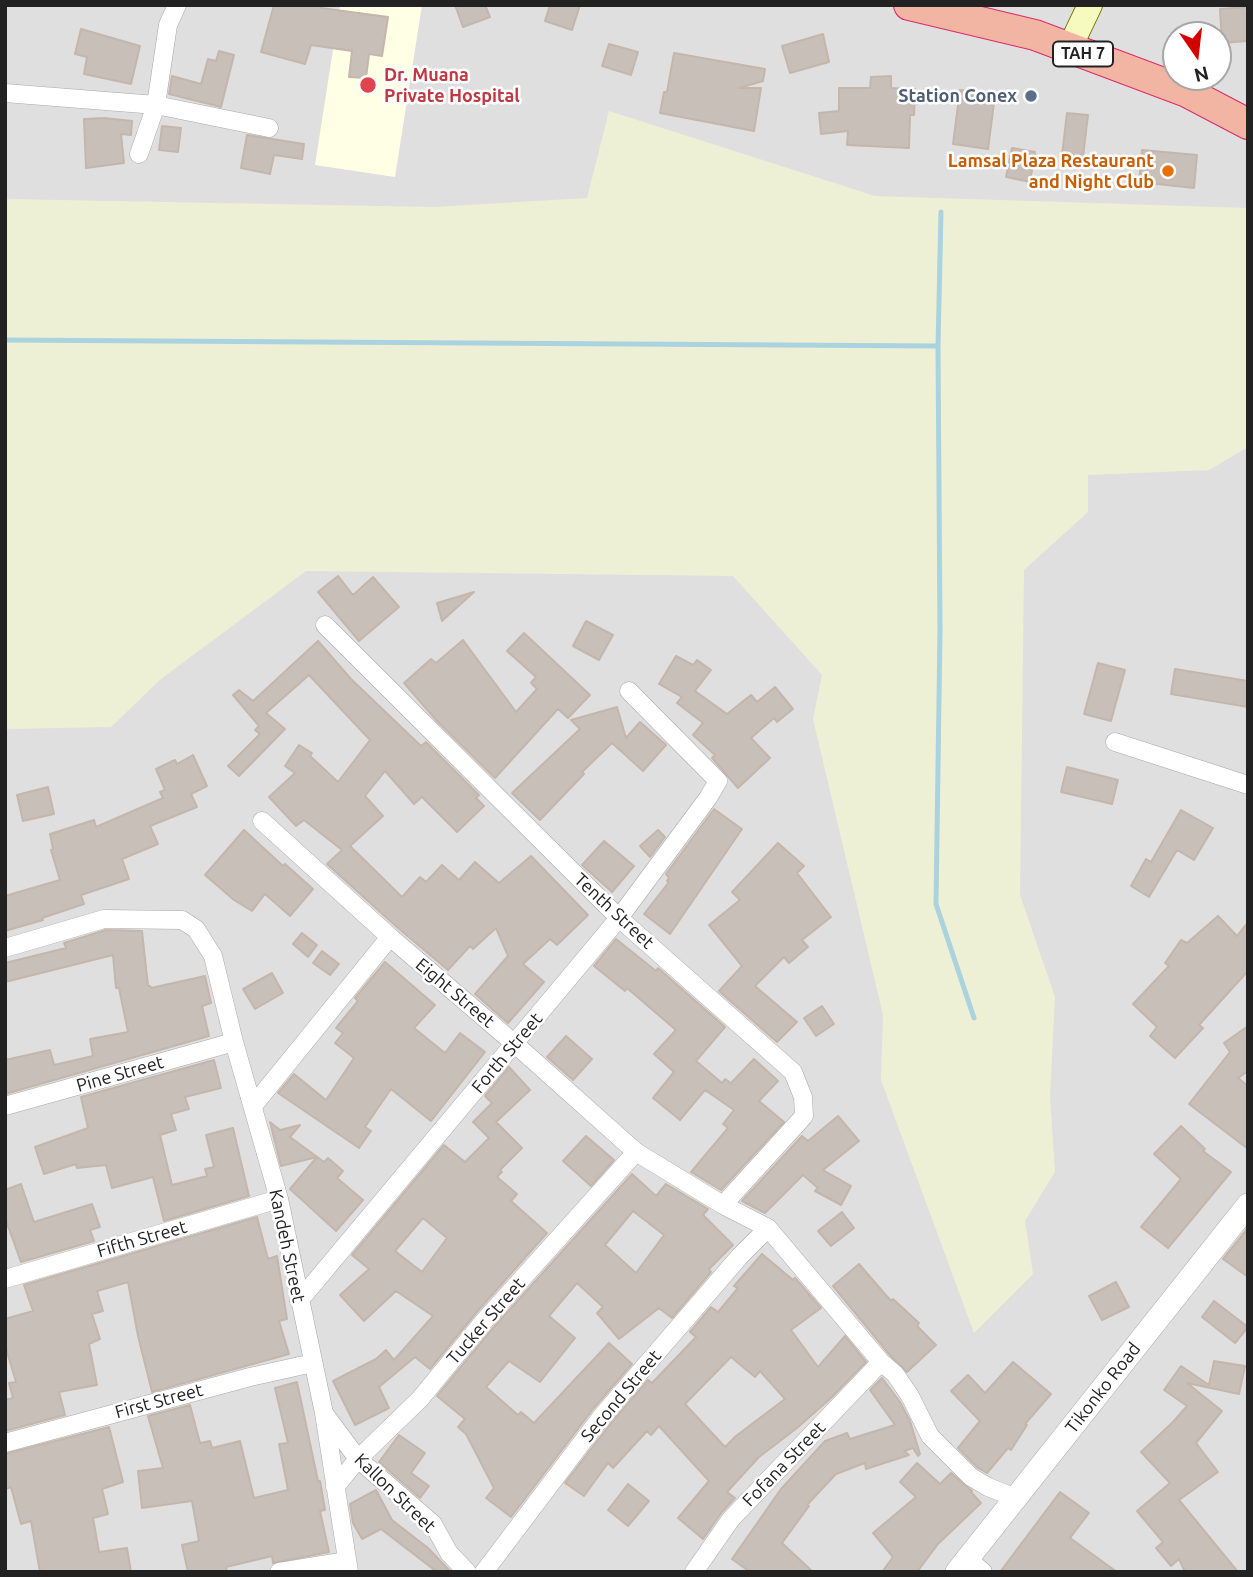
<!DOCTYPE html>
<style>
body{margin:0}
#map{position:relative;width:1253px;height:1577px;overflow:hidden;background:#f2efe9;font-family:Ubuntu,sans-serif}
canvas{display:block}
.frame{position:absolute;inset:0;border:7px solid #222;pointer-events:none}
.north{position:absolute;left:1162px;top:21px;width:70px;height:70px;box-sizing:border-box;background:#fff;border:2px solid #a7a7a7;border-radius:50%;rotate:166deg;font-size:19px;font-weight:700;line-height:28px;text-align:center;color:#222}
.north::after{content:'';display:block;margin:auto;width:24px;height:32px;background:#d40000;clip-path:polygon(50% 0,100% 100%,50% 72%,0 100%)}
</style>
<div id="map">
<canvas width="1253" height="1577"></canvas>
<div class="frame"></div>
<div class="north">N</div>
</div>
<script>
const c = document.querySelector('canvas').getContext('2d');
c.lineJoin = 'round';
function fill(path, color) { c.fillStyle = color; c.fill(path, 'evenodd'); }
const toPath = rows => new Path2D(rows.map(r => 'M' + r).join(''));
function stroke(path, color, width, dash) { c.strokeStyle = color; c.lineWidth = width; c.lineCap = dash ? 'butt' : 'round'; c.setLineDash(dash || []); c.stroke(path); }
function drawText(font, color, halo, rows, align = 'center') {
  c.font = font + ' Ubuntu,sans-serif'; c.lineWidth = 5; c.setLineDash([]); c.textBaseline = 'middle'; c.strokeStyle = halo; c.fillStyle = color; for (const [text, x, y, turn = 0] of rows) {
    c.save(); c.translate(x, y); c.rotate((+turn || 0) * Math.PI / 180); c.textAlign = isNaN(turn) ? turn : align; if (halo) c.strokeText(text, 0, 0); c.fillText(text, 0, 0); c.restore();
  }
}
fill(toPath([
 [5,5,1248,5,1248,1572,5,1572],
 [1176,35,1218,35,1218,77,1176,77]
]), '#e0dfdf');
fill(toPath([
 [340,5,422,5,395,177,315,165]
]), '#ffffe5');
fill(toPath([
 [609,111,875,196,1248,208,1248,447,1209,470,1088,475,1088,512,1024,570,1020,895,1055,997,1050,1097,1055,1172,1025,1221,1033,1274,974,1333,881,1080,883,1015,813,719,822,675,733,576,306,571,161,679,111,727,5,729,5,199,434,207,587,198]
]), '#eef0d5');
stroke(toPath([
 [941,212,938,346,940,630,936,904,974,1018],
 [5,340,938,346]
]), '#aad3df', 5);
const building = toPath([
 [274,5,322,5,321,8,388,17,382,56,369,54,366,78,349,77,352,51,311,45,305,64,261,52,274,5],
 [455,5,485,5,490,17,463,27,455,5],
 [550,5,580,5,572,30,545,21,550,5],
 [1248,7,1248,41,1222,43,1220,9,1248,7],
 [81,29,140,46,131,84,84,74,87,57,75,54,81,29],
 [823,34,829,62,790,73,782,46,823,34],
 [609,44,638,52,631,75,602,66,609,44],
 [219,51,234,55,221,107,169,94,172,76,201,84,208,59,216,61,219,51],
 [674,53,765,69,763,81,739,88,761,88,754,131,660,113,664,92,667,92,674,53],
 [891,76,891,88,915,89,914,115,910,115,909,148,847,145,848,131,821,134,819,113,839,111,839,88,870,88,871,77,891,76],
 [960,90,995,95,988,149,953,144,960,90],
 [1067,113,1088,115,1083,157,1062,155,1067,113],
 [104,118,132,121,131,135,121,134,124,163,86,168,84,119,104,118],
 [162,126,181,128,178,152,159,150,162,126],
 [247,135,304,144,302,159,274,155,270,174,241,168,247,135],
 [1012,148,1035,152,1030,182,1006,177,1012,148],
 [1142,150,1197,155,1194,188,1139,182,1142,150],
 [338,576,353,595,373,577,399,607,359,641,318,592,338,576],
 [474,592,442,621,437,603,474,592],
 [586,621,613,635,599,660,573,646,586,621],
 [524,633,590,695,568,718,558,709,495,778,437,721,404,683,431,659,436,663,463,640,516,712,537,689,531,683,536,677,507,651,524,633],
 [318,641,351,679,421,746,426,742,479,795,476,798,484,806,457,832,422,797,414,804,385,771,365,796,383,816,350,846,402,897,420,877,426,882,442,865,459,880,475,862,499,883,531,856,588,915,557,945,550,939,523,964,544,982,508,1023,475,994,508,956,496,928,473,949,470,946,448,970,398,928,327,864,342,850,304,820,296,826,269,797,295,773,285,766,299,745,312,753,310,756,338,782,370,740,309,675,266,713,285,729,239,776,228,766,260,734,255,730,259,726,233,695,239,690,253,701,318,641],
 [676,656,693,665,697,660,711,670,695,691,727,714,751,695,757,702,775,687,793,709,777,722,774,718,751,738,770,758,738,788,712,758,715,755,693,735,703,723,677,703,682,697,659,684,676,656],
 [1098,663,1125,670,1111,721,1084,714,1098,663],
 [1175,669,1248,681,1248,707,1171,694,1175,669],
 [617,707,626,738,640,722,666,745,643,771,612,743,582,772,584,774,540,820,512,793,580,729,571,720,617,707],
 [193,755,207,786,191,794,197,807,150,826,158,844,122,859,129,879,81,895,84,904,42,918,43,920,5,931,5,896,60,880,51,850,53,849,50,834,94,820,96,827,163,798,160,792,165,790,156,769,175,760,177,764,193,755],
 [1067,767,1118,780,1112,804,1061,792,1067,767],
 [48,787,54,814,23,821,17,795,48,787],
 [714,809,742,829,670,934,644,914,669,882,667,881,669,878,666,874,714,809],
 [1181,810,1213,828,1194,860,1177,850,1149,897,1131,886,1146,859,1151,862,1181,810],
 [244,830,283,866,285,864,313,889,290,916,265,894,252,911,234,900,205,875,244,830],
 [658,830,665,837,650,857,640,846,658,830],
 [604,841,634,866,612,892,582,865,604,841],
 [778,843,804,866,797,873,831,917,802,940,808,947,789,963,784,957,755,986,797,1022,777,1042,719,991,742,966,709,925,740,900,732,892,778,843],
 [1218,916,1237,936,1248,922,1248,971,1199,1025,1203,1028,1175,1058,1150,1036,1157,1027,1133,1004,1169,966,1165,963,1181,940,1187,943,1218,916],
 [106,930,142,931,148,986,150,986,151,988,205,976,211,1003,202,1006,209,1036,5,1094,5,1060,50,1050,54,1065,93,1056,90,1039,128,1032,119,988,116,988,113,955,5,982,5,963,66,948,64,943,106,930],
 [302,933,317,945,308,957,293,944,302,933],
 [616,939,656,971,658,968,725,1027,696,1061,722,1083,725,1079,731,1083,754,1059,778,1081,759,1101,784,1122,721,1190,691,1172,728,1128,723,1124,734,1110,705,1090,680,1120,653,1098,674,1072,654,1054,676,1030,627,988,625,991,594,966,616,939],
 [322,951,339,964,330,975,313,963,322,951],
 [385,962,435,1005,414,1028,445,1053,460,1033,485,1052,431,1121,391,1089,365,1127,371,1131,359,1148,278,1093,294,1074,326,1100,354,1058,335,1043,343,1033,336,1028,358,1001,355,998,385,962],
 [272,973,283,993,255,1009,243,989,272,973],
 [822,1006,834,1024,816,1036,804,1018,822,1006],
 [1248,1026,1248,1071,1238,1078,1248,1086,1248,1149,1189,1104,1230,1052,1224,1043,1248,1026],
 [566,1036,592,1059,573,1080,547,1057,566,1036],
 [214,1060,221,1088,185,1097,189,1109,171,1114,176,1130,160,1135,172,1185,207,1176,205,1169,214,1167,206,1135,233,1128,249,1196,164,1221,153,1177,112,1188,106,1165,77,1168,76,1164,44,1174,35,1147,88,1128,81,1097,214,1060],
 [509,1067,530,1090,496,1122,522,1148,500,1170,502,1172,497,1177,517,1194,511,1201,547,1233,476,1313,430,1369,415,1357,379,1387,389,1408,355,1425,333,1381,376,1359,386,1350,394,1360,433,1316,396,1291,364,1321,340,1295,369,1269,352,1255,444,1145,465,1162,489,1138,473,1122,492,1103,485,1096,509,1067],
 [423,1218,447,1238,422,1272,395,1251,423,1218],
 [838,1116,859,1141,823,1170,851,1186,841,1205,815,1191,818,1188,803,1175,765,1213,742,1201,802,1136,808,1141,838,1116],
 [270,1122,280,1130,300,1125,290,1137,324,1162,328,1158,343,1171,337,1178,363,1200,336,1231,290,1189,317,1157,281,1166,270,1122],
 [1181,1126,1205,1149,1203,1151,1231,1172,1168,1248,1141,1227,1181,1179,1154,1154,1181,1126],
 [586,1136,614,1160,591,1186,563,1161,586,1136],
 [632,1174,656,1196,666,1184,708,1209,703,1215,733,1245,709,1269,711,1272,672,1318,659,1308,619,1339,597,1313,603,1307,577,1283,549,1316,575,1338,540,1382,509,1361,486,1387,518,1415,521,1412,534,1423,609,1343,632,1364,593,1409,511,1517,486,1498,494,1488,466,1434,458,1427,465,1419,437,1396,493,1328,632,1174],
 [633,1211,664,1235,636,1273,605,1245,633,1211],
 [21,1184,34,1222,92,1204,100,1227,90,1230,94,1241,21,1262,5,1218,5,1190,21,1184],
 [842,1212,854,1228,831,1246,818,1231,842,1212],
 [257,1217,268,1259,277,1256,287,1319,279,1321,289,1354,152,1392,138,1336,128,1282,97,1291,103,1311,92,1314,100,1339,89,1344,97,1385,59,1392,65,1415,5,1431,5,1400,13,1398,9,1383,16,1382,5,1345,5,1319,33,1311,24,1285,257,1217],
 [1248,1228,1248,1277,1223,1259,1248,1228],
 [762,1254,793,1280,795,1278,821,1308,791,1330,818,1367,845,1336,866,1362,832,1397,797,1428,759,1457,727,1492,735,1498,722,1512,703,1539,678,1518,709,1481,659,1426,651,1435,647,1431,613,1468,608,1463,584,1496,565,1483,611,1423,648,1380,652,1383,696,1337,690,1332,711,1307,718,1312,738,1288,734,1286,762,1254],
 [731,1357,755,1377,760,1371,785,1399,736,1436,725,1447,685,1404,731,1357],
 [859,1264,891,1301,893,1299,919,1323,917,1326,936,1345,907,1372,889,1354,833,1286,859,1264],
 [1116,1282,1129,1307,1102,1320,1089,1296,1116,1282],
 [1214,1301,1248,1327,1235,1343,1202,1317,1214,1301],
 [1214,1361,1245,1366,1239,1394,1187,1383,1222,1411,1196,1443,1218,1472,1179,1500,1238,1572,1185,1572,1179,1559,1171,1566,1156,1548,1163,1542,1137,1511,1170,1483,1141,1452,1173,1422,1187,1406,1164,1390,1181,1366,1209,1385,1214,1361],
 [1013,1362,1051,1394,1025,1424,1027,1425,1011,1450,1008,1448,987,1473,978,1468,958,1448,980,1421,951,1391,968,1375,985,1393,1013,1362],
 [882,1378,900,1402,910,1421,920,1454,918,1456,913,1448,904,1451,909,1455,866,1469,865,1463,836,1474,807,1505,809,1506,782,1543,813,1572,750,1572,732,1559,781,1489,825,1441,847,1433,850,1439,895,1425,870,1390,882,1378],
 [297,1382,318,1481,320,1481,325,1510,320,1511,329,1552,273,1563,272,1556,226,1567,227,1572,188,1572,182,1545,199,1541,192,1501,142,1508,138,1471,163,1468,148,1416,190,1405,200,1443,210,1441,212,1448,240,1441,254,1498,288,1490,279,1444,288,1443,275,1388,297,1382],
 [109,1427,123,1482,102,1489,108,1514,93,1518,99,1552,127,1548,131,1572,40,1572,31,1521,21,1524,11,1487,5,1489,5,1454,109,1427],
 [399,1435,425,1453,411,1473,429,1486,420,1498,379,1462,399,1435],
 [917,1463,940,1484,951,1473,972,1491,971,1492,981,1503,938,1544,917,1572,882,1572,893,1557,873,1533,916,1497,900,1482,917,1463],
 [628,1484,649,1501,628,1526,608,1510,628,1484],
 [376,1490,392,1520,428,1548,451,1572,437,1572,381,1529,362,1539,353,1523,350,1504,376,1490],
 [1060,1492,1089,1513,1070,1538,1117,1572,1000,1572,1060,1492]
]);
fill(building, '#c7bfb8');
stroke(building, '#c4b6ab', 2);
const minor = toPath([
 [5,93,156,105,269,128],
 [139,154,156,105,168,25,177,5],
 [325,625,619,918,793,1072,803,1097,804,1116,723,1205],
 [1115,742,1248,785],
 [262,821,390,937,515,1044,636,1152,723,1205,768,1228,881,1362,895,1374,910,1396,930,1436,971,1477,988,1487,1016,1498],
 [5,948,104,919,182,920,196,929,213,956,234,1042,279,1199,324,1413,349,1572],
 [5,1106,234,1042],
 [253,1106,390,937],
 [5,1279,279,1199],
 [299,1301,619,918,708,798,718,781,629,691],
 [326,1416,358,1459,433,1524,449,1553,467,1572],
 [5,1443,250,1377,313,1363],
 [335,1487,358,1459,420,1399,484,1321,636,1152],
 [968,1559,983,1572],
 [279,1572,347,1561],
 [484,1572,602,1416,740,1256,768,1228],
 [694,1572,731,1519,881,1362]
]);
const tertiary = toPath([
 [957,1572,1248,1205]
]);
const secondary = toPath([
 [1069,49,1090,5]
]);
const trunk = toPath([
 [909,5,1035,35,1187,92,1248,124]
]);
stroke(minor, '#a9a9a9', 19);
stroke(tertiary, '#a9a9a9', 24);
stroke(secondary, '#707d05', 26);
stroke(trunk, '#dc2a67', 32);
stroke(minor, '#fff', 18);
stroke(tertiary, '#fff', 23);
stroke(secondary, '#f7fabf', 24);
stroke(trunk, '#f2b4a3', 30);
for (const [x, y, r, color] of [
 [368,85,9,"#e0444e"],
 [1031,96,7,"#5c6f8a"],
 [1168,171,7,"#e8710a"]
]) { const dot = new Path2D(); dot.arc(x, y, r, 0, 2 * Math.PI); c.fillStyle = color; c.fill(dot); stroke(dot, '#fff', 2.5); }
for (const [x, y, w] of [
 [1083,54,60]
]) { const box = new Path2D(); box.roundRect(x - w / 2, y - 12.5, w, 25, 5); c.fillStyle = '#fff'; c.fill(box); stroke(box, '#222', 2); }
drawText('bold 16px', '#222', null, [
 ["TAH 7",1083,54]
]);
drawText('bold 18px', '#be3a42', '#fff', [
 ["Dr. Muana",384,75],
 ["Private Hospital",384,96]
], 'left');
drawText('bold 18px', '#4e5e75', '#fff', [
 ["Station Conex",1017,96]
], 'right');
drawText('bold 18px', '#c56008', '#fff', [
 ["Lamsal Plaza Restaurant",1154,161],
 ["and Night Club",1154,182]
], 'right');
drawText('18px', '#222', '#fff', [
 ["Tenth Street",614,911,43],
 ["Eight Street",455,993,40],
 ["Forth Street",507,1053,-50],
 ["Pine Street",120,1074,-16],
 ["Fifth Street",142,1239,-16],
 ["Kandeh Street",287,1246,78],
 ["Tucker Street",486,1321,-49],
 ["Tikonko Road",1103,1388,-52],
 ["Second Street",621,1396,-50],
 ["First Street",159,1401,-15],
 ["Fofana Street",784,1464,-46],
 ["Kallon Street",395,1493,44]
]);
</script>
